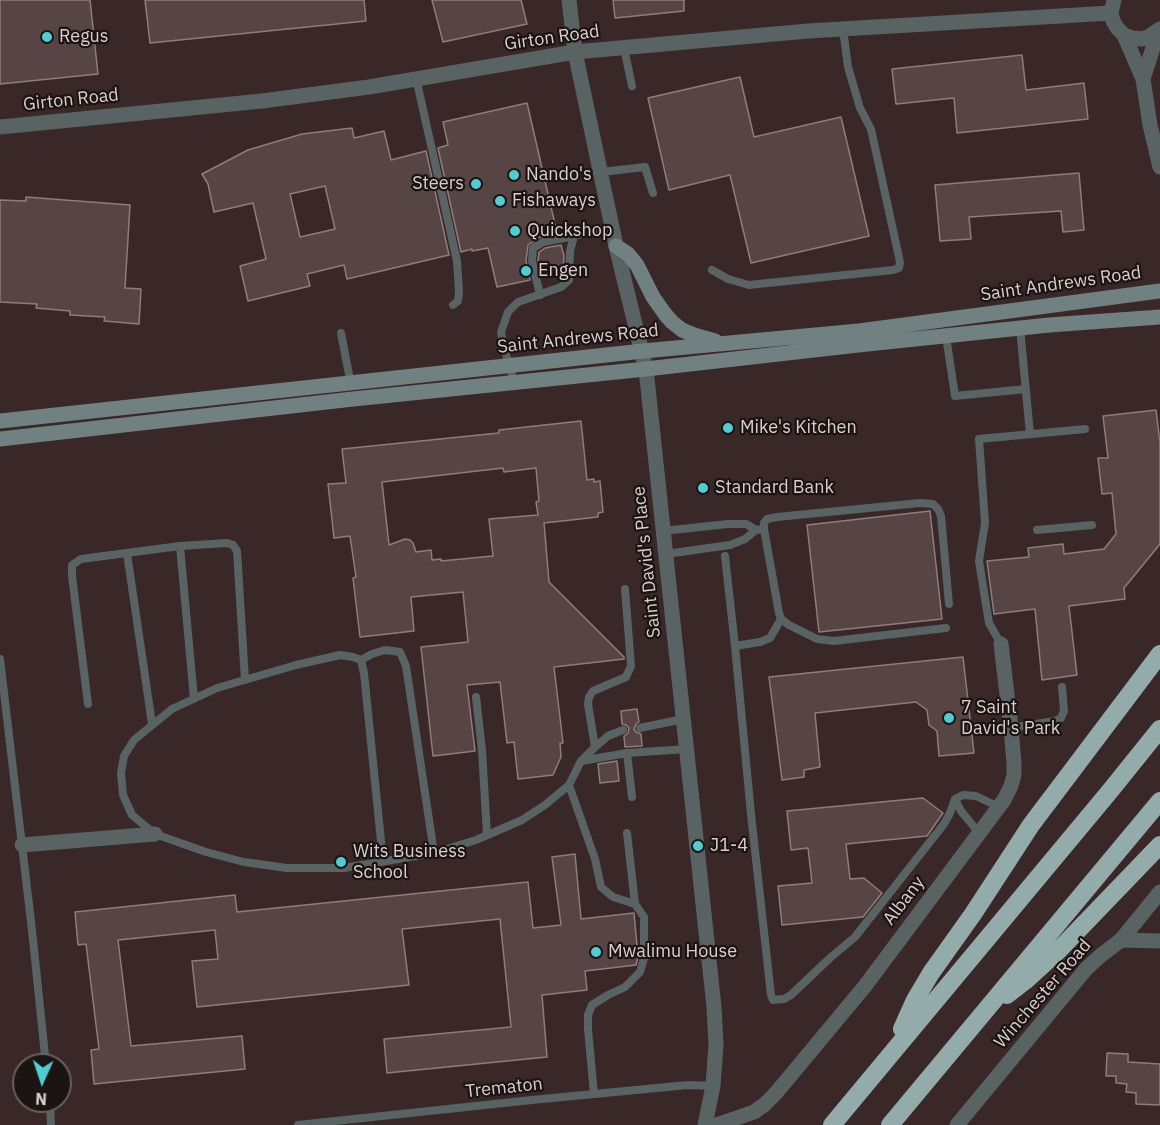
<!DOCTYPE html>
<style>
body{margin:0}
#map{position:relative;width:1160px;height:1125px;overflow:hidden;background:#3a2828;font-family:"IBM Plex Sans",sans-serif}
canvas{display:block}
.north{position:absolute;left:12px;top:1053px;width:60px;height:60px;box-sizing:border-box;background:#1b1413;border:2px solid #685f5e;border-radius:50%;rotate:183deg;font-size:16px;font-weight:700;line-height:24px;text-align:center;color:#dbcfce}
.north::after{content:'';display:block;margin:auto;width:21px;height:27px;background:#51ccd2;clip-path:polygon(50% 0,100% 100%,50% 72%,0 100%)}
</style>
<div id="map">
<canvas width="1160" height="1125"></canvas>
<div class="north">N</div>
</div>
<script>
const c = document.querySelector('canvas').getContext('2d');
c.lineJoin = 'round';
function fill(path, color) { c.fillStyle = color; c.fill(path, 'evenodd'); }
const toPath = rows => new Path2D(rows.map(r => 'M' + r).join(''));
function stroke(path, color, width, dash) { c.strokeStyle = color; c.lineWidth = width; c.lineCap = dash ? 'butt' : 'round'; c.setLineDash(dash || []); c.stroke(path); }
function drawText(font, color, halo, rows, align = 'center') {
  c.font = font + ' "IBM Plex Sans",sans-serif'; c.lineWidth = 4.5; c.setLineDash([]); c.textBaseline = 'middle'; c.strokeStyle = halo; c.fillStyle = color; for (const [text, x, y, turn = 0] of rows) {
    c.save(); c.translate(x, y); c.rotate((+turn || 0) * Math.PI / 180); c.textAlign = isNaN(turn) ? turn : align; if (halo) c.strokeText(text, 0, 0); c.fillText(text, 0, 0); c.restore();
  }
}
const building = toPath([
 [0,0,90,0,98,74,0,84,0,0],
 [145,0,364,0,366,21,150,43,145,0],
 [432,0,521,0,527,24,443,42,432,0],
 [613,0,684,0,684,11,615,18,613,0],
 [1022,55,1026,90,1084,83,1088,119,957,133,954,98,896,104,892,69,1022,55],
 [740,77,754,137,841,117,869,236,751,263,730,175,669,190,648,98,740,77],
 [527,103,557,233,540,237,528,245,526,261,530,280,497,287,488,248,472,251,472,249,461,252,438,148,448,145,443,122,527,103],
 [352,128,354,138,384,131,391,160,426,151,449,255,347,279,344,265,307,274,310,286,248,301,240,266,266,259,253,203,214,212,208,184,202,174,248,150,302,134,352,128],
 [325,186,335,229,300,237,290,194,325,186],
 [1079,173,1084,230,1063,232,1061,211,969,217,971,239,940,241,935,185,1079,173],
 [26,197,130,205,125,288,141,289,139,324,104,321,105,317,70,315,70,311,36,308,37,304,0,302,0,200,26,201,26,197],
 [561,245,564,256,563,272,542,277,538,261,539,252,545,248,561,245],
 [1156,410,1160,443,1160,544,1124,588,1125,599,1069,606,1077,675,1042,680,1035,609,994,614,987,561,1029,557,1028,548,1063,544,1064,554,1104,549,1116,534,1112,493,1102,494,1098,458,1108,458,1103,416,1156,410],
 [581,421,587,480,594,479,594,482,600,481,603,512,598,513,598,517,544,523,549,582,624,657,624,659,554,667,563,743,560,743,561,757,553,775,518,779,514,742,507,743,500,682,467,685,475,751,433,756,421,647,468,642,463,592,411,597,414,631,360,637,353,578,356,577,350,536,334,538,328,484,346,483,342,449,499,433,499,430,581,421],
 [503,468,504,472,536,468,539,501,536,502,538,515,489,519,493,556,441,561,441,559,432,560,431,550,416,552,413,543,410,540,405,539,389,545,382,482,503,468],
 [930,511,942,619,819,632,807,525,930,511],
 [963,657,974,753,939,756,937,731,929,725,927,710,916,702,815,713,820,767,804,770,804,777,782,780,769,677,963,657],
 [637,709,639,722,636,724,634,729,636,732,641,734,642,746,625,747,624,736,628,733,629,728,626,725,622,724,621,711,637,709],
 [617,761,619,781,600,783,598,764,617,761],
 [923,798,943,813,927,836,846,844,850,879,864,878,882,893,863,917,782,925,778,886,812,883,808,848,791,850,787,811,923,798],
 [575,854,581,919,634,913,638,957,636,965,585,971,587,990,542,995,547,1057,387,1073,384,1039,511,1027,500,919,402,929,409,985,197,1007,192,961,218,959,215,930,118,940,131,1046,242,1036,245,1069,94,1084,91,1050,99,1049,86,944,78,945,75,912,235,895,237,912,528,882,533,928,561,925,552,857,575,854],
 [1107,1053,1128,1054,1128,1062,1160,1064,1160,1105,1136,1104,1136,1093,1126,1092,1127,1084,1116,1083,1116,1076,1106,1076,1107,1053]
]);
fill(building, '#574444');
stroke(building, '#917c7b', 1.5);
stroke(toPath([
 [624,48,632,86],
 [416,78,457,261,459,292,458,301,453,305],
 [601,172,645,167,653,193],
 [712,270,728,279,749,285,893,270,899,268,900,262,871,129,860,108,848,67,843,29],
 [540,295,532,261,533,248,543,242,574,236],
 [1020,328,1030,434],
 [341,333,351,385],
 [946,336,955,396,1026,389],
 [514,382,503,344,501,332,508,312,518,302,561,287,569,280,570,251,574,236,612,226],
 [764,529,764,523,767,519,777,517,920,503,933,504,938,509,941,516,949,604],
 [1037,530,1092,525],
 [663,531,728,524,746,524,756,530,764,529,779,613,781,619,789,625,817,639,834,641,946,628],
 [180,546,194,699],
 [127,553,152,724],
 [666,554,730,545,745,539,756,530],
 [725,556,735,646,760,642,770,638,781,619],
 [1001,644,989,623,979,561,985,523,979,439,1085,429],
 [735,646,751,814,771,995,773,1000,784,999,791,995,831,957,855,937,944,824,950,813,955,799,963,795,976,796,999,807],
 [0,659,32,930,46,1065],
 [361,660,372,654,385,650,400,652,406,666,434,853],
 [476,697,482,750,487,835],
 [88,704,72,576,72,565,81,559,180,546,227,543,233,545,237,551,245,680],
 [640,728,683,719],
 [1011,728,1055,721,1061,718,1064,711,1062,687],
 [595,747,588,704,589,697,593,691,626,677,631,666,625,589],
 [581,761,627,753],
 [569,785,595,859,601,887,613,897,635,904],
 [632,797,627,753,687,749],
 [955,799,961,811,979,833],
 [383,861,364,673,361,660,353,657,340,655,296,665,217,688,172,709,134,740,124,756,121,773,123,795,132,815,155,834,206,852,244,862,287,868,344,868,434,853,476,840,522,820,545,805,569,785,581,761,595,747,608,736,623,730],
 [594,1094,588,1029,588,1015,592,1005,608,995,625,987,640,972,644,958,644,917,635,904,627,833],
 [50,1101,51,1125],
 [298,1125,532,1100,688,1085,713,1086]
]), '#596363', 8);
stroke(toPath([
 [569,0,575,52,616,246,646,369,714,1007,716,1044,713,1086,705,1125],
 [1114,0,1111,13,1113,21,1118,29,1124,35,1133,38,1142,39,1150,36,1160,29],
 [1124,35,1143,79,1150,125,1160,167],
 [1143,79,1158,32],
 [0,127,262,101,369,87,575,52,808,31,1111,13],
 [22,845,155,834],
 [1121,940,1160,941],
 [716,1125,754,1112,764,1105,776,1093,865,986,1004,800,1011,786,1014,775,1014,763,1011,728,1001,644],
 [957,1125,1086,969,1100,956,1121,940,1160,892]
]), '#596363', 15);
stroke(toPath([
 [616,246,628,254,637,265,653,297,665,314,672,322,682,330,694,335,715,341],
 [0,421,643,351,859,331,1160,291],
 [0,439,353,399,646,369,858,345,1049,325,1160,317]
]), '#718081', 15);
stroke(toPath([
 [1007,995,1025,981,1059,950,1160,845],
 [902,1029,915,1000,931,973,973,914,1031,825,1160,654],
 [832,1125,1110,791,1160,729],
 [890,1125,1160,801]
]), '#94abac', 18);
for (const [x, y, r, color] of [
 [47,37,6,"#51ccd2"],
 [514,175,6,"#51ccd2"],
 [476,184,6,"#51ccd2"],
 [500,201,6,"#51ccd2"],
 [515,231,6,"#51ccd2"],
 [526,271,6,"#51ccd2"],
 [728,428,6,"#51ccd2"],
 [703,488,6,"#51ccd2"],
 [949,718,6,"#51ccd2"],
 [698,846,6,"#51ccd2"],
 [341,862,6,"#51ccd2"],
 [596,952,6,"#51ccd2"]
]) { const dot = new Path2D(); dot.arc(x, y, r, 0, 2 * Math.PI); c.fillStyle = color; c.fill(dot); stroke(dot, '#1b1413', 2); }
drawText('18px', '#dbcfce', '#1b1413', [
 ["Regus",59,37],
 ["Nando's",526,175],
 ["Steers",464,184,"right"],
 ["Fishaways",512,201],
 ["Quickshop",527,231],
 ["Engen",538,271],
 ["Mike's Kitchen",740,428],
 ["Standard Bank",715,488],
 ["7 Saint",961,708],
 ["David's Park",961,729],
 ["J1-4",710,846],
 ["Wits Business",353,852],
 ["School",353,873],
 ["Mwalimu House",608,952]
], 'left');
drawText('18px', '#dbcfce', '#1b1413', [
 ["Girton Road",552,38,-8],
 ["Girton Road",71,100,-6],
 ["Saint Andrews Road",1061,284,-8],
 ["Saint Andrews Road",578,339,-6],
 ["Saint David's Place",647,562,-96],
 ["Albany",904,901,-53],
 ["Winchester Road",1043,994,-49],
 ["Trematon",504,1088,-6]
]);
</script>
